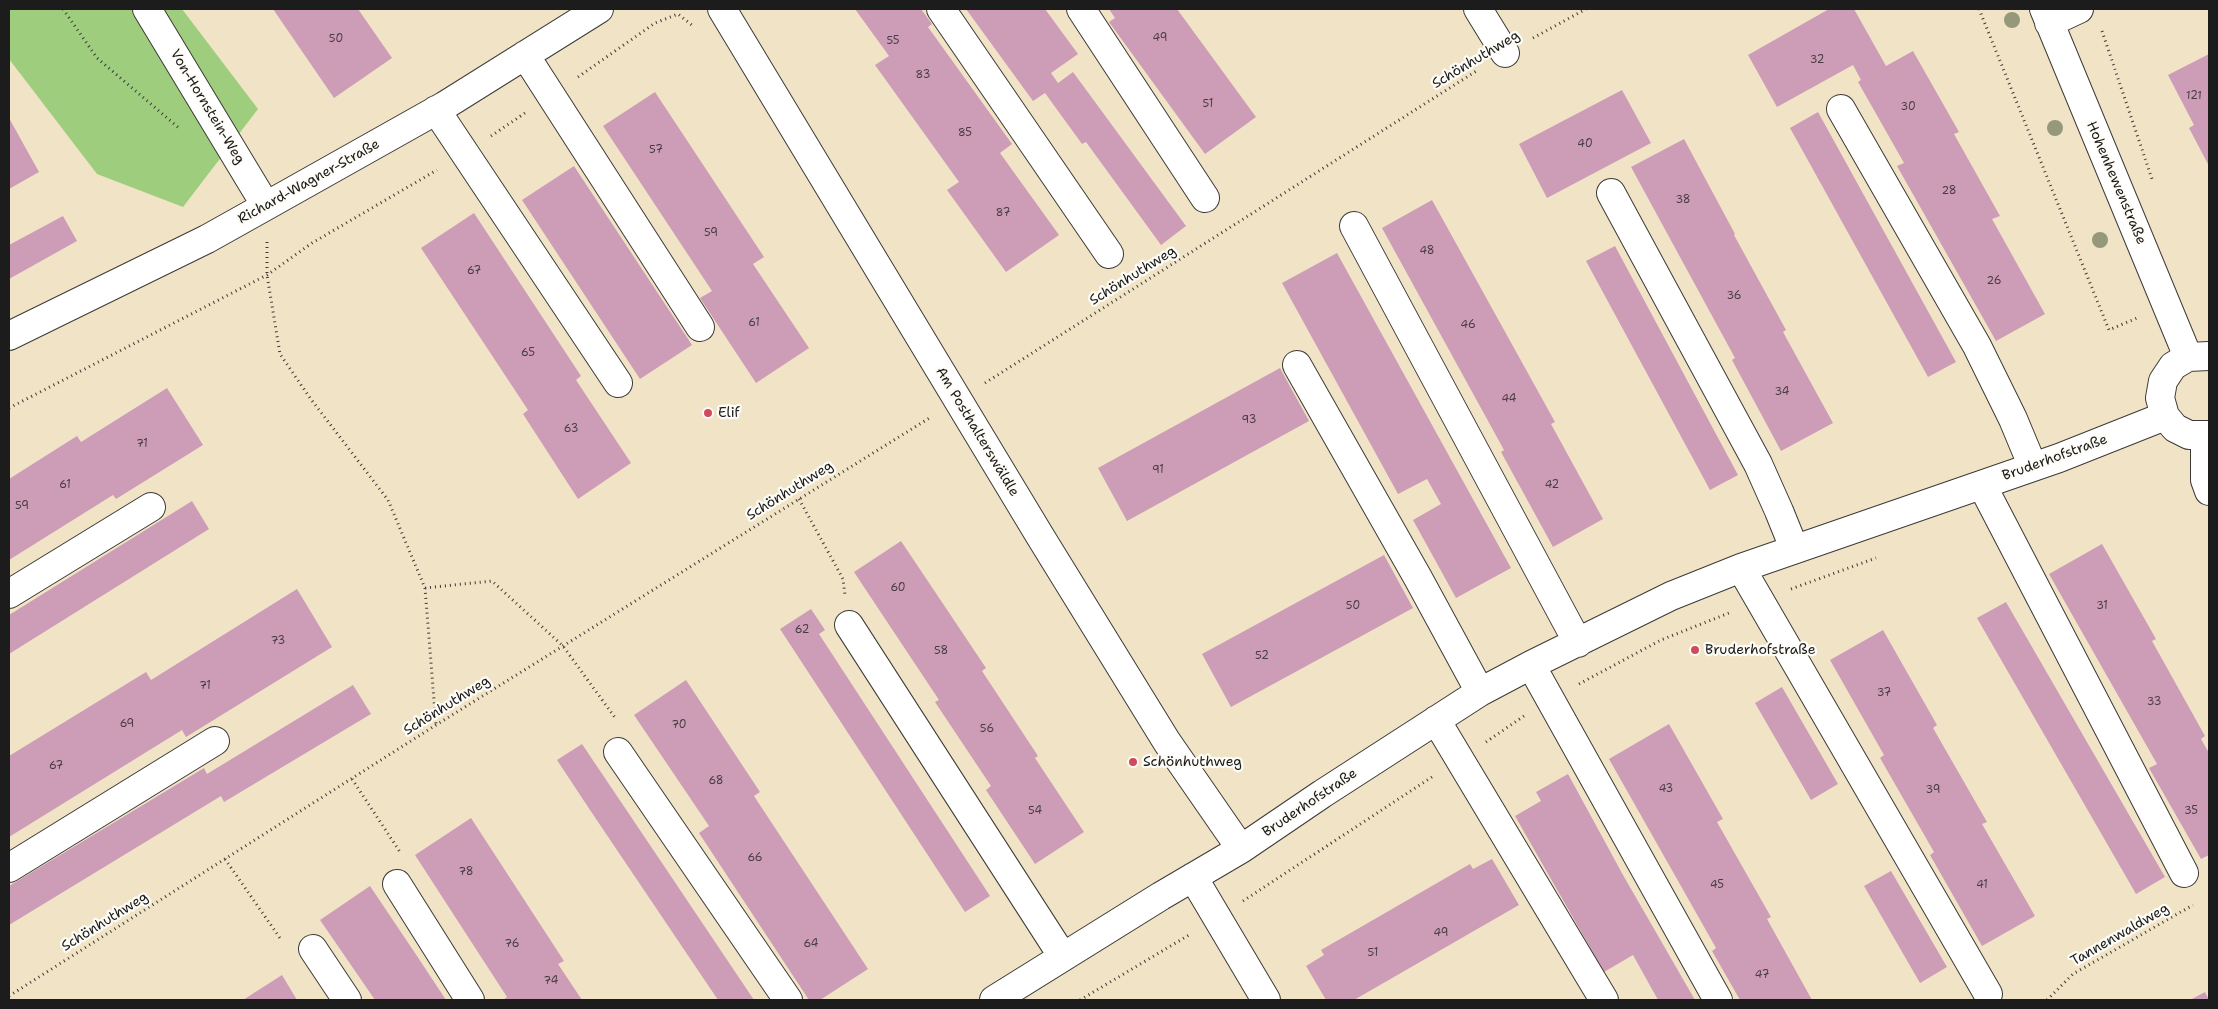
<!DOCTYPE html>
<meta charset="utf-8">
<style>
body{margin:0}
#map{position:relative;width:2218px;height:1009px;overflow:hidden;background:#f1e3c6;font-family:"Shantell Sans",sans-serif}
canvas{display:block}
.frame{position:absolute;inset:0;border:10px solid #1c1c1c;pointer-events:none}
</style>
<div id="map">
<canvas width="2218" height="1009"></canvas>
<div class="frame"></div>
</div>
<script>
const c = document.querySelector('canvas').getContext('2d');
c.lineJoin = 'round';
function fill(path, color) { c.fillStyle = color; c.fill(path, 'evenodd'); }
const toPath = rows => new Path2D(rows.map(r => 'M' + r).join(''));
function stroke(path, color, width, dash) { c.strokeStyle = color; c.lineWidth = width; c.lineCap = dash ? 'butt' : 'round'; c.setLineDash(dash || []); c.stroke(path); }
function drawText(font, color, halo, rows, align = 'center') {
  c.font = font + ' "Shantell Sans",sans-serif'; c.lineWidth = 4.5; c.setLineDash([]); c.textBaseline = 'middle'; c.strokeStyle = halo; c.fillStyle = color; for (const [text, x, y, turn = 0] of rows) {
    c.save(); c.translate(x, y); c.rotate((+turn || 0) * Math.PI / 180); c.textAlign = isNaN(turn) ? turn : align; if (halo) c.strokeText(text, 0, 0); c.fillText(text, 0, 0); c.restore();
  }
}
fill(toPath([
 [9,9,182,9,258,109,183,207,97,174,9,59]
]), '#9ece7d');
fill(toPath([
 [273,9,358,9,392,58,334,98],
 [855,9,921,9,932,24,928,27,1012,144,1000,153,1059,235,1006,272,947,190,959,182,875,65,889,56],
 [966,9,1045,9,1078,54,1051,73,1058,83,1073,72,1186,226,1161,245,1086,142,1082,144,1045,93,1033,101],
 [1109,9,1177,9,1256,117,1205,154,1109,22,1115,18],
 [1829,9,1854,9,1886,66,1913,51,1959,132,1954,134,2000,216,1992,219,2045,314,1996,341,1897,166,1904,163,1858,82,1861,80,1853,65,1777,107,1748,55],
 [2209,54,2209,166,2189,128,2194,125,2168,75],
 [1622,90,1651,143,1547,198,1519,144],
 [655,92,764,257,753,264,809,348,756,383,700,298,712,291,603,126],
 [1818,112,1956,362,1928,377,1790,128],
 [9,118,39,172,9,189],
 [1684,139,1735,234,1734,235,1786,330,1783,332,1833,423,1781,451,1732,360,1735,358,1631,167],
 [574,166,692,345,640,379,522,200],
 [1432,200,1555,422,1551,424,1603,519,1553,547,1501,452,1504,450,1382,228],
 [474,213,581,376,576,380,631,463,578,499,523,414,528,410,421,248],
 [63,216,77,241,9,279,9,245],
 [1615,246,1738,475,1710,490,1586,261],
 [1337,253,1511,568,1456,598,1413,520,1441,504,1432,488,1427,479,1398,494,1282,283],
 [1280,368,1309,421,1127,521,1098,468],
 [167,388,203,445,116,499,113,495,9,560,9,479,77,436,81,442],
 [192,501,209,529,9,654,9,615],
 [901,541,986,668,982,671,1038,756,1035,758,1084,832,1035,864,986,790,991,786,935,702,939,700,854,572],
 [2102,544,2156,639,2152,641,2205,736,2201,739,2209,753,2209,855,2201,859,2149,768,2157,764,2049,574],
 [1384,555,1413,608,1231,707,1202,654],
 [297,589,332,647,186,737,182,730,9,837,9,756,146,672,151,680],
 [2006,602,2165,877,2136,894,1977,618],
 [811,609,825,630,819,634,990,896,965,912,780,629],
 [1883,630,1937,725,1933,728,1987,822,1982,824,2035,916,1982,946,1930,855,1934,852,1880,758,1884,755,1830,660],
 [686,680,760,792,754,796,868,969,820,1000,809,1000,699,833,709,826,634,715],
 [353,685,371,714,224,802,221,796,9,925,9,886,204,768,207,774],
 [1782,687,1838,784,1811,800,1755,703],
 [1669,724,1723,819,1717,822,1771,917,1767,919,1812,1000,1740,1000,1712,951,1716,948,1609,759],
 [582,744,658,857,754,1000,718,1000,590,810,557,760],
 [1568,774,1623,875,1695,1000,1658,1000,1633,955,1604,972,1515,816,1541,801,1536,792],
 [471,818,564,961,558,964,582,1000,503,1000,507,997,415,855],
 [1492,859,1519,905,1354,1000,1326,1000,1306,966,1324,955,1321,950,1470,864,1473,869],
 [1891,871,1947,967,1920,983,1864,886],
 [370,886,417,956,446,1000,375,1000,320,920],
 [282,975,297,1000,243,1000],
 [2205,992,2209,1000,2190,1000]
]), '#cd9db8');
const minor = toPath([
 [147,9,266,206],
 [722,9,1040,536,1167,742,1241,849],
 [941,9,1109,254],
 [1081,9,1205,198],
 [1478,9,1505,53],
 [2044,9,2188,357],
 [2049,23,2079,9],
 [525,55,700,327],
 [1841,109,1977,346,2013,419,2033,467],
 [436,110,618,383],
 [1611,193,1758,464,1779,511,1794,548],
 [1354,226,1578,643],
 [9,336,207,239,266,206,444,106,599,9],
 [2209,356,2188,357,2173,366,2163,381,2160,398,2165,416,2175,428,2189,435,2209,435],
 [1297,365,1418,578,1480,692],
 [2205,436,2205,480,2209,491],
 [1982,485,2184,873],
 [1741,568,1988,994],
 [9,594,151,507],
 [849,625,1063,957],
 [1531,665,1718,1000],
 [1436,720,1604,1000],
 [618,752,788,1000],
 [9,868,215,741],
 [1193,877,1266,1000],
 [397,884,470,1000],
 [313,949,347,1000],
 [994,1000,1161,896,1241,849,1322,794,1480,692,1531,665,1671,596,1741,568,2059,458,2165,416]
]);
stroke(minor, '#3c3a36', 30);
stroke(toPath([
 [63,9,97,58,180,129],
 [1979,9,2109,330,2137,318],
 [2102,31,2152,179],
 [1533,38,1586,9],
 [578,77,655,23,678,14,693,26],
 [491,136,525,113],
 [267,242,267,275,280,354,310,398,388,500,425,588,436,725],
 [985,383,1478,70],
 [9,408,267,275,312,243,437,170],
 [799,499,843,579,845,595],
 [425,588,492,581,563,646,616,719],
 [1791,589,1876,558],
 [1579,684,1661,640,1729,613],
 [1486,742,1524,716],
 [352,779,400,852],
 [225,859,282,941],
 [1243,901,1432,777],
 [9,996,436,725,931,417],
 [1080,1000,1189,935],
 [2047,1000,2073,974,2193,905]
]), '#3c3a36', 3, [1, 4]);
stroke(minor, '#fff', 28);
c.fillStyle = '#95987b';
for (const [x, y] of [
 [2012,20],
 [2055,128],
 [2100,240]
]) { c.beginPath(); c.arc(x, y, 8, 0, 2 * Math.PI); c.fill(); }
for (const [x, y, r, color] of [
 [708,413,5,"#d1495b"],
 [1695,650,5,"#d1495b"],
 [1133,762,5,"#d1495b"]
]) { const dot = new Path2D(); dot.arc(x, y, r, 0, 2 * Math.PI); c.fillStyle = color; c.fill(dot); stroke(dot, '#fdfcf7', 2); }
drawText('11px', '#483c43', null, [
 ["49",1160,38],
 ["50",336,39],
 ["55",893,41],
 ["32",1817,60],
 ["83",923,75],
 ["121",2194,96],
 ["51",1208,104],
 ["30",1908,107],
 ["85",965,133],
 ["40",1585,144],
 ["57",656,150],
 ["28",1949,191],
 ["38",1683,200],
 ["87",1003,213],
 ["59",711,233],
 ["48",1427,251],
 ["67",474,271],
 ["26",1994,281],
 ["36",1734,296],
 ["61",754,323],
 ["46",1468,325],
 ["65",528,353],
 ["34",1782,392],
 ["44",1509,399],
 ["93",1249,420],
 ["63",571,429],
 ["71",142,444],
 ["91",1158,470],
 ["61",65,485],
 ["42",1552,485],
 ["59",22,506],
 ["60",898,588],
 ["50",1353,606],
 ["31",2102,606],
 ["62",802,630],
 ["73",278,641],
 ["58",941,651],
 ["52",1262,656],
 ["71",205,686],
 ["37",1884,693],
 ["33",2154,702],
 ["69",127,724],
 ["70",679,725],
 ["56",987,729],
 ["67",56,766],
 ["68",716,781],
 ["43",1666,789],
 ["39",1933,790],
 ["54",1035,811],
 ["35",2191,811],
 ["66",755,858],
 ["78",466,872],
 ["45",1717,885],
 ["41",1982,885],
 ["49",1441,933],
 ["76",512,944],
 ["64",811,944],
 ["51",1373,953],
 ["47",1762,975],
 ["74",551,981]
]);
drawText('14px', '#1c1c1c', '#fdfcf7', [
 ["Schönhuthweg",1476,60,-31],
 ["Von-Hornstein-Weg",207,107,59],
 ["Richard-Wagner-Straße",309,182,-29],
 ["Hohenhewenstraße",2116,183,67],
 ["Schönhuthweg",1133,276,-32],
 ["Am Posthalterswäldle",977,432,59],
 ["Bruderhofstraße",2055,458,-20],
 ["Schönhuthweg",790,491,-32],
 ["Schönhuthweg",447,706,-32],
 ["Bruderhofstraße",1310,803,-34],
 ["Schönhuthweg",105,922,-32],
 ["Tannenwaldweg",2120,935,-30]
]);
drawText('14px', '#1c1c1c', '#fdfcf7', [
 ["Elif",718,413],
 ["Bruderhofstraße",1705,650],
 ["Schönhuthweg",1143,762]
], 'left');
</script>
